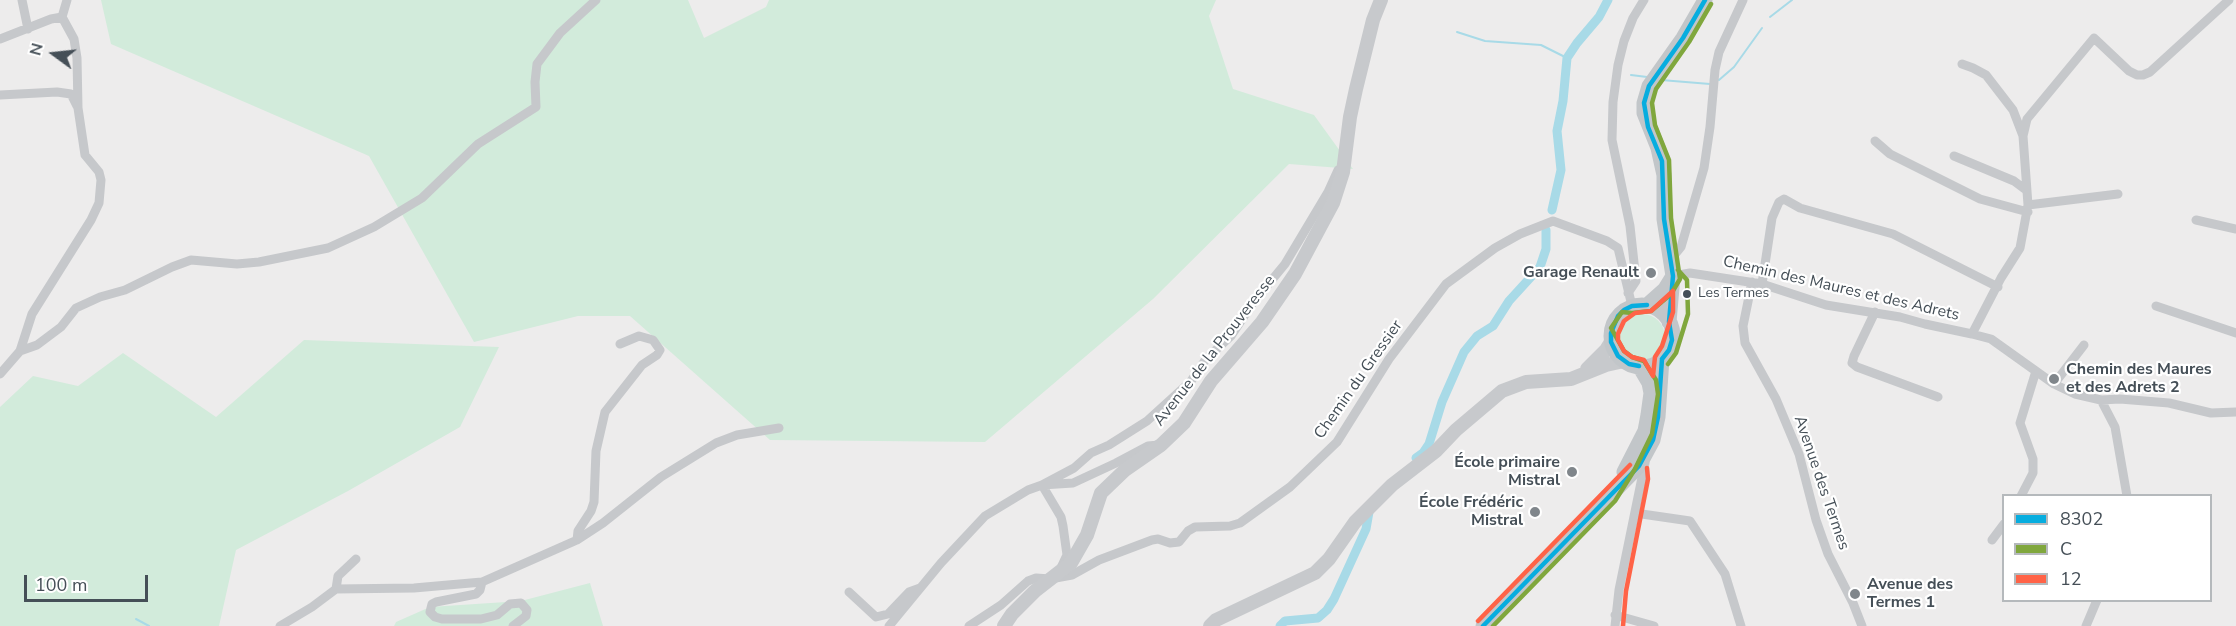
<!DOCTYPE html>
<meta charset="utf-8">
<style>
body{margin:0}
#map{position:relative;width:2236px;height:626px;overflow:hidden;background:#edecec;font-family:"Nunito Sans",sans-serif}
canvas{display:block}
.legend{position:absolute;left:2002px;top:494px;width:210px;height:108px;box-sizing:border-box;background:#fff;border:2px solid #b5b9bc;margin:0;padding:8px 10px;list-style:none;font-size:18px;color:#454f57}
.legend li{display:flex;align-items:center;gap:12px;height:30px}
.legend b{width:30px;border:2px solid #b5b9bc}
.north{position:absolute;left:24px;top:24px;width:60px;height:60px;-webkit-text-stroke:4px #fff;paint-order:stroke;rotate:285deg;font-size:16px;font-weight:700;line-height:24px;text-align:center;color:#454f57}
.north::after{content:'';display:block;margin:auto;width:21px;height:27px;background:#454f57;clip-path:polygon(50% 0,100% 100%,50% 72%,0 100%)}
.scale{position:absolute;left:24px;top:575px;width:124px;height:27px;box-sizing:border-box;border:3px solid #454f57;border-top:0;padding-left:8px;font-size:18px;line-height:21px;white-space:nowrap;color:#454f57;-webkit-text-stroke:4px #fff;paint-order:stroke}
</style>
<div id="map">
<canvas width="2236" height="626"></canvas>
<ul class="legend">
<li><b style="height:8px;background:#07addf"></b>8302</li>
<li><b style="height:8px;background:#80a73d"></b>C</li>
<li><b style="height:8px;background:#ff6347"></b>12</li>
</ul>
<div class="north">N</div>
<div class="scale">100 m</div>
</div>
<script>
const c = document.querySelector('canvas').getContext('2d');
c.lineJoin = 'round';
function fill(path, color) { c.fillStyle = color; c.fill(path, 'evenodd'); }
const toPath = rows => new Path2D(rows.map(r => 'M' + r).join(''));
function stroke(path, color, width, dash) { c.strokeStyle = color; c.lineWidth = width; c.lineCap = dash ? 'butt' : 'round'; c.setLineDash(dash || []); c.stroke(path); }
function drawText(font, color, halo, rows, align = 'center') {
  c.font = font + ' "Nunito Sans",sans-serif'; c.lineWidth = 4.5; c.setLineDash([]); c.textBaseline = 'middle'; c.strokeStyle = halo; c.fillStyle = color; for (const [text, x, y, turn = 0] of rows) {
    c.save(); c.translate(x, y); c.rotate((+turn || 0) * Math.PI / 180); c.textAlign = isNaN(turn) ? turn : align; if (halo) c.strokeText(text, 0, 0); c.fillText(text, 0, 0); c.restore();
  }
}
fill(toPath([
 [101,0,688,0,704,38,766,7,769,0,1216,0,1209,16,1233,89,1314,115,1353,169,1289,164,1153,299,985,442,770,440,630,316,578,316,474,342,369,156,111,44],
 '1619 337a23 23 0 1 1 46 0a23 23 0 1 1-46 0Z',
 [304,340,499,347,460,427,348,491,236,550,219,626,0,626,0,407,33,376,78,386,123,353,216,417],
 [590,583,603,626,394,626,396,622,430,607,521,601]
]), '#d2ebdb');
stroke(toPath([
 [1770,17,1792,0],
 [1457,32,1485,41,1541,45,1567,58],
 [1631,75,1647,77],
 [1661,80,1710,84],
 [1719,80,1734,67,1762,28],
 [136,619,149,626]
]), '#a8dae7', 2);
stroke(toPath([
 [1552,210,1561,170,1557,131,1563,101,1567,58,1577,43,1599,17,1608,0],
 [1416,458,1423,453,1429,444,1442,402,1464,352,1477,336,1493,326,1509,301,1540,267,1546,249,1546,230],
 [1280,626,1285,621,1318,618,1327,610,1334,599,1366,529,1369,512]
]), '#a8dae7', 9);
stroke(toPath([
 [22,0,28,29],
 [62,17,67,0],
 [0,39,51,19,62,17,74,39,77,58,78,108,85,155,99,172,101,180,99,203,91,220,32,314,20,351,0,374],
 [1962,64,1973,68,1986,75,2013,110,2023,136,2028,205,2020,248,2001,278,1972,334],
 [0,95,57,92,71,94,77,106],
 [2023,136,2027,119,2094,38,2129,71,2137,75,2143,75,2150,72,2229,0],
 [1875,141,1890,154,1980,199,2028,212],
 [1954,156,2014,181,2026,190],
 [2028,205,2118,194],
 [2196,220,2236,229],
 [1672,258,1681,247,1704,168,1710,127,1715,70,1719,52,1743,0],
 [1673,276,1690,273,1762,284,1826,305,1900,317,1925,324,1972,334,1991,339,2054,384,2075,394,2101,400,2120,399,2169,403,2211,413,2236,412],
 [1752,282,1743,326,1745,343,1776,399,1799,454,1816,520,1828,554,1853,603,1862,626],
 [1762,284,1772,218,1779,202,1784,199,1800,208,1893,234,1998,287],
 [1628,293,1636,281,1630,226,1612,140,1613,102,1618,65,1624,41,1633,18,1644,0],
 [2156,306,2236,333],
 [1875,312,1854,356,1852,363,1857,367,1938,397],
 [20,351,37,345,61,327,76,308,100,297,125,290,172,267,191,260,237,264,259,262,328,248,374,227,422,198,478,144,536,107,535,82,537,64,560,33,596,0],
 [2054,384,2084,345],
 [2101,400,2115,427,2127,496],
 [2021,496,2033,473,2033,459,2020,423,2036,371],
 [1635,513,1690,521,1725,574,1741,626],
 [577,540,578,531,591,511,594,502,596,451,605,412,642,365,657,355,660,350,653,340,639,336,620,344],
 [1992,540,2004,524],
 [1060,570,1067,555,1063,526,1061,517,1042,485,1074,468,1091,453,1109,445,1147,421,1191,381,1206,359,1231,336,1252,304,1285,264,1328,192,1338,170],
 [482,582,577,540,603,523,661,477,716,443,737,435,779,428],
 [336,589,338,576,356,559],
 [849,592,876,617,888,614,909,592,920,588],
 [1615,615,1654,626],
 [280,626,312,607,336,589,414,588,482,582,480,590,476,594,436,602,432,604,430,612,435,617,442,619,481,619,497,615,510,604,521,603,527,610,526,616,513,626],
 [889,626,941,563,985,516,1028,490,1042,485,1073,483,1116,463,1148,446,1159,445],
 [969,626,1001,605,1028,581,1036,578,1050,579,1072,575,1099,560,1152,540,1158,539,1170,543,1179,542,1188,531,1195,527,1230,526,1240,523,1290,487,1337,442,1389,359,1446,284,1495,248,1520,234,1553,221,1607,241,1618,248,1632,306],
 [1615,626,1619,590,1645,463],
 [2086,626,2097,600]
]), '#c6c8cb', 9);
stroke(toPath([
 [1587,369,1606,350,1611,342],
 [1004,626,1012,614,1035,591,1071,563,1087,535,1101,493,1125,470,1161,445,1184,423,1211,381,1262,322,1295,274,1333,203,1343,172,1350,117,1356,89,1373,20,1381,0],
 [1210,626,1216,620,1315,573,1329,559,1355,522,1392,485,1436,451,1456,430,1502,391,1526,382,1571,379,1606,365,1624,361]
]), '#c7c9cc', 14);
stroke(toPath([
 [1647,305,1665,289,1673,276],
 '1611 336a31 31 0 1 1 62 0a31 31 0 1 1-62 0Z',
 [1669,322,1673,276,1664,219,1664,175,1658,148,1644,113,1644,103,1649,86,1683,38,1705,0],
 [1624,472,1645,431,1648,415,1651,393,1649,383,1639,366],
 [1483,626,1639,466,1653,440,1658,417,1662,359]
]), '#c2c6c9', 15);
stroke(toPath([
 [1662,359,1669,350,1672,340,1669,322,1673,276,1664,219,1662,161,1648,127,1644,103,1649,86,1683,38,1705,0],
 [1639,366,1629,364,1618,356,1611,342,1611,333,1618,316,1624,310,1632,306,1647,305],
 [1483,626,1639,466,1653,440,1658,417,1662,359]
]), '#07addf', 4.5);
stroke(toPath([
 [1668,364,1676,353,1688,314,1687,280,1678,270],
 [1493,626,1615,501,1635,469,1652,434,1658,394,1656,380,1644,361,1632,357,1624,351,1611,328,1622,312,1632,313,1651,311,1671,294,1680,279,1671,218,1669,160,1655,125,1652,103,1656,89,1689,42,1711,4]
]), '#80a73d', 4.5);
stroke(toPath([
 [1673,291,1673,312,1662,346,1655,357,1653,376,1644,360,1632,357,1624,351,1618,340,1618,334,1624,321,1635,313,1651,311,1673,291],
 [1478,621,1630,465],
 [1623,626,1626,591,1648,479,1647,468]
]), '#ff6347', 4.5);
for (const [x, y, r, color] of [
 [1651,273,6,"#80868b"],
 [1687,294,5,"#454f57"],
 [2054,379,6,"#80868b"],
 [1572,472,6,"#80868b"],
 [1535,512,6,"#80868b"],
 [1855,594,6,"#80868b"]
]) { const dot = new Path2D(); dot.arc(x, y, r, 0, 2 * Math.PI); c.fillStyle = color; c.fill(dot); stroke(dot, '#fff', 2); }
drawText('14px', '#454f57', '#fff', [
 ["Les Termes",1698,294]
], 'left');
drawText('bold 16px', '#454f57', '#fff', [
 ["Garage Renault",1639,273],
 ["Chemin des Maures",2066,370,"left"],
 ["et des Adrets 2",2066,388,"left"],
 ["École primaire",1560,463],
 ["Mistral",1560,481],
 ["École Frédéric",1523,503],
 ["Mistral",1523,521],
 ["Avenue des",1867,585,"left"],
 ["Termes 1",1867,603,"left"]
], 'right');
drawText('16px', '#454f57', '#fff', [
 ["Chemin des Maures et des Adrets",1841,289,13],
 ["Avenue de la Prouveresse",1215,351,-52],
 ["Chemin du Gressier",1359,380,-55],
 ["Avenue des Termes",1821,483,71]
]);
</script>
